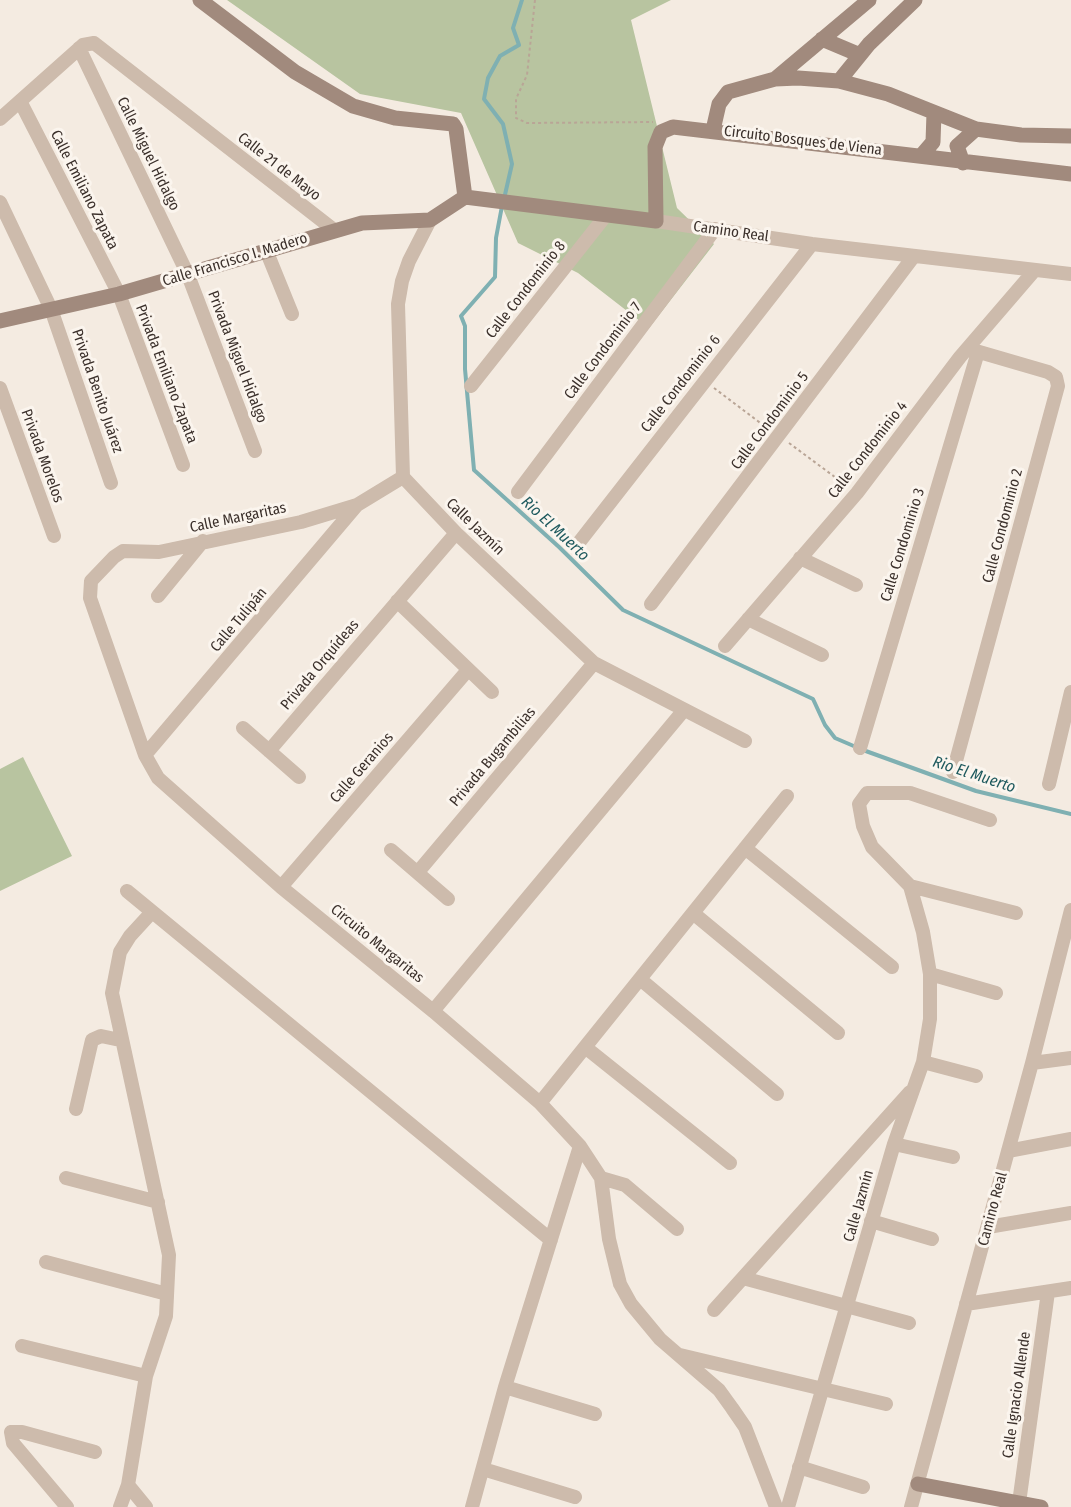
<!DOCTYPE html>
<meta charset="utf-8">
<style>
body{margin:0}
canvas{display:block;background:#f4ebe1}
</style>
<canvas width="1071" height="1507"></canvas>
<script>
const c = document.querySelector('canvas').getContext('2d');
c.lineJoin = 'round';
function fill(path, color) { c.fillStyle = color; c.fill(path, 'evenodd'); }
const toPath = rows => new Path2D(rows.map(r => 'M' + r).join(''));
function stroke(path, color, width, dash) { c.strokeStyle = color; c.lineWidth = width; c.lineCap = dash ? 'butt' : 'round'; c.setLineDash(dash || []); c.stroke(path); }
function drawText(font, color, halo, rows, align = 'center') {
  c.font = font + ' "Fira Sans Condensed",sans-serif'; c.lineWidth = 6; c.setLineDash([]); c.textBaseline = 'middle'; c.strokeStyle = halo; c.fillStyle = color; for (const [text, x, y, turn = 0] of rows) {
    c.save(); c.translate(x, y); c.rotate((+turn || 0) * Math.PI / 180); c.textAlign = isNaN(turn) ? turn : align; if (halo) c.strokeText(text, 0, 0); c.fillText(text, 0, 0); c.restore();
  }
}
fill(toPath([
 [227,0,671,0,631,20,677,208,714,244,649,328,578,273,518,243,461,113,360,94],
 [23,757,72,856,0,891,0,769]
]), '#b8c4a0');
stroke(toPath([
 [504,199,512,164,503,124,484,99,488,78,500,56,519,45,513,28,522,0],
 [502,206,496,238,495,277,461,316,465,326,465,369,474,470,559,547,623,610,813,699,825,725,835,738,856,747],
 [863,750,976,791,1071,814]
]), '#7fb0b2', 4);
stroke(toPath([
 [535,0,527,75,516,99,516,118,527,123,653,122],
 [714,388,767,428],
 [789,443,847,486]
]), '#b9a596', 2, [3, 3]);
stroke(toPath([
 [79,48,188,275,255,451],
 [20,101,119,294,183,465],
 [0,119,83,45,94,43,334,230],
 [0,202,51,309,111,483],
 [430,220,409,261,402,281,398,304,403,477,456,533,594,663,745,741],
 [656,221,812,244,1071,274],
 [266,250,292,314],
 [471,386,607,214],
 [0,388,54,536],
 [403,477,357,505,301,522,159,552,123,551,114,557,91,581,90,598,145,755,158,778,281,887,433,1011,540,1103,580,1146,601,1178,609,1239,620,1284,631,1304,660,1339,719,1390,732,1408,745,1427,776,1507],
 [518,492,715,229],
 [577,545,812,244],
 [800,558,856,585],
 [158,596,203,541],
 [397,601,492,692],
 [651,604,914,256],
 [748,619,822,655],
 [725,646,857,493,960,357,1034,271],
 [243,728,299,777],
 [860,748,978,352],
 [269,751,456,533],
 [145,755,357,505],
 [953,772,1058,386,1056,377,1048,372,969,349],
 [1049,784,1071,692],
 [990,820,910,793,867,793,859,804,863,826,872,847,910,886,1016,913],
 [745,848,892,967],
 [391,850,448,899],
 [418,872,594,663],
 [281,887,468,670],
 [127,891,551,1240],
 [693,913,838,1033],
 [930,974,996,993],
 [640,979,777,1094],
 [433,1011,684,710],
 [585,1047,730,1163],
 [923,1062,976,1076],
 [1032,1063,1071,1058],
 [540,1103,787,796],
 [76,1109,92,1040,101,1036,120,1040],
 [894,1144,953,1157],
 [1008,1151,1071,1139],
 [66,1178,158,1202],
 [601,1178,625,1185,677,1229],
 [871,1221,932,1239],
 [988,1227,1071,1213],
 [46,1262,167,1294],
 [743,1278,909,1323],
 [966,1304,1071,1288],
 [714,1310,910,1092],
 [22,1346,146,1376],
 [680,1355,886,1404],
 [505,1387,595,1414],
 [799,1467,863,1487],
 [483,1469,575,1497],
 [128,1485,146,1507],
 [1019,1503,1048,1292],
 [67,1507,13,1443,11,1432,22,1432,95,1452],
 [120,1507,128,1485,146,1376,166,1316,169,1255,112,993,120,952,130,936,152,912],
 [472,1507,505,1387,580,1146],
 [788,1507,894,1144,923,1062,930,1019,930,974,923,932,910,886],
 [911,1507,1032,1063,1071,910]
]), '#cdbbac', 14);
stroke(toPath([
 [200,0,295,72,353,106,395,118,453,124,456,129,465,197,656,221,655,147,661,132,673,127,1071,174],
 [822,39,860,55],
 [775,79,869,0],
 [839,81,869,44,915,0],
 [713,130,719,104,728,92,775,79,798,78,839,81,888,94,976,129,1021,135,1071,136],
 [921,156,933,142,934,113],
 [963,163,957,146,976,129],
 [0,321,119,294,362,223,430,220,465,197],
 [918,1484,1041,1507]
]), '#a18a7d', 15);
drawText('15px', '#3b302b', '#fbf5ee', [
 ["Circuito Bosques de Viena",803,141,7],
 ["Calle Miguel Hidalgo",148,154,64],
 ["Calle 21 de Mayo",279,167,38],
 ["Calle Emiliano Zapata",84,190,63],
 ["Camino Real",731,232,8],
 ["Calle Francisco I. Madero",235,260,-17],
 ["Calle Condominio 8",526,290,-52],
 ["Calle Condominio 7",603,351,-53],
 ["Privada Miguel Hidalgo",237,357,69],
 ["Privada Emiliano Zapata",166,374,69],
 ["Calle Condominio 6",681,384,-52],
 ["Privada Benito Juárez",97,391,71],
 ["Calle Condominio 5",770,421,-53],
 ["Calle Condominio 4",868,450,-52],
 ["Privada Morelos",42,456,70],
 ["Calle Margaritas",238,518,-12],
 ["Calle Condominio 2",1003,526,-75],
 ["Calle Jazmín",475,527,44],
 ["Calle Condominio 3",903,545,-73],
 ["Calle Tulipán",239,620,-50],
 ["Privada Orquídeas",320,665,-50],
 ["Privada Bugambilias",493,757,-50],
 ["Calle Geranios",362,768,-49],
 ["Circuito Margaritas",377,944,39],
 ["Calle Jazmín",859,1206,-74],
 ["Camino Real",993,1209,-75],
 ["Calle Ignacio Allende",1017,1395,-82]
]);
drawText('italic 16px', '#1f5a5e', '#fbf5ee', [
 ["Rio El Muerto",555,529,43],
 ["Rio El Muerto",974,775,18]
]);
</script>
